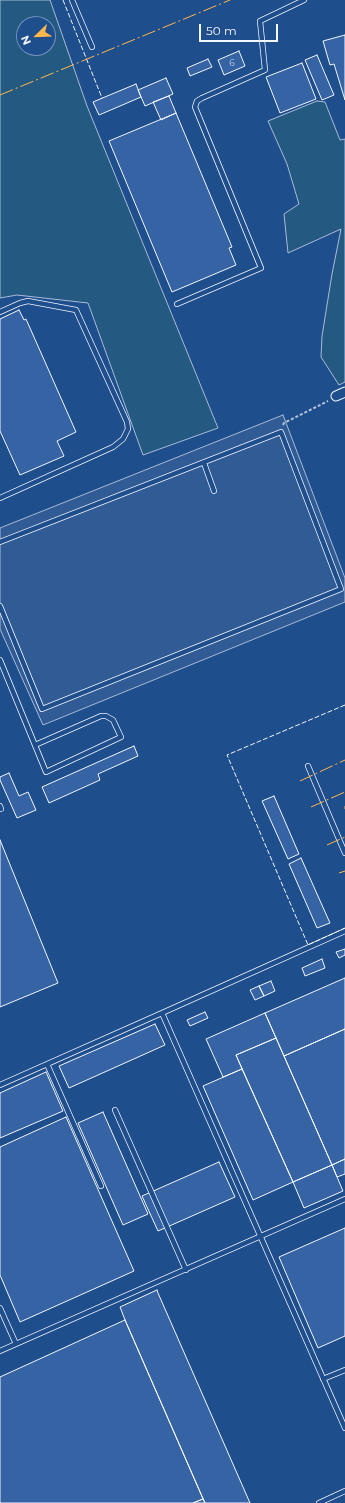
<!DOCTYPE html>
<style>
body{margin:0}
#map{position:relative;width:345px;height:1503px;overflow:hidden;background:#1f4e8c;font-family:Montserrat,sans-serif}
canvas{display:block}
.north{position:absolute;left:16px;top:16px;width:40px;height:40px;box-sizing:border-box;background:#1f4e8c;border:1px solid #7391ba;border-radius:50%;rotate:247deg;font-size:11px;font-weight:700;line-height:16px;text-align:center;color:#f2f6ff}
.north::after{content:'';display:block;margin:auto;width:14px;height:18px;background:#ffb74d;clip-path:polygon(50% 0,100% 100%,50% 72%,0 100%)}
.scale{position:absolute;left:199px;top:24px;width:79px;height:18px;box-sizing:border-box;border:2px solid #f2f6ff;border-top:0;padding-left:5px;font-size:12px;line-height:14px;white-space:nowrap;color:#f2f6ff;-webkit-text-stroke:3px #1f4e8c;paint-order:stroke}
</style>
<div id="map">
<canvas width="345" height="1503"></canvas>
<div class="north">N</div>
<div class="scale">50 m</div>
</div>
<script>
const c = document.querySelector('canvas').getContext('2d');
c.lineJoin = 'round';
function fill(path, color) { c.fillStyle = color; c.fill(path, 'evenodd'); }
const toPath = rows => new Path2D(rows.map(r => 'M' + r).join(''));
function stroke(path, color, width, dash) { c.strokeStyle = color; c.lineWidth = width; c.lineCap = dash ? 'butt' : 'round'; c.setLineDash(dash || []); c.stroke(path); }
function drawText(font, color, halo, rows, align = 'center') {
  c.font = font + ' Montserrat,sans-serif'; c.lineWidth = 3; c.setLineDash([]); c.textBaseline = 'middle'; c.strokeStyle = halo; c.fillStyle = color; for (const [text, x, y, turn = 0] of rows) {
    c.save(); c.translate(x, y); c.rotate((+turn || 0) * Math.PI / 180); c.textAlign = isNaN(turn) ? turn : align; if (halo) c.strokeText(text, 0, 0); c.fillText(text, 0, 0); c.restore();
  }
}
const green = toPath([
 [0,0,50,0,87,106,218,428,143,455,88,303,17,295,0,298,0,0],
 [24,24,48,24,48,48,24,48,24,24],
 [317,101,325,102,340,140,345,139,345,382,339,385,321,357,322,336,332,274,341,229,288,253,284,214,299,204,287,164,268,121,317,101]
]);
fill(green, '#245a82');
stroke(green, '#a8bbd7', 1);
const parking = toPath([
 [283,415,345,578,345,602,43,725,0,629,0,528,283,415]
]);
fill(parking, '#305b95');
stroke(parking, '#a8bbd7', 1);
const building = toPath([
 [345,35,345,100,334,64,330,65,323,41,345,35],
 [239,51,245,66,224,75,218,60,239,51],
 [317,55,334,95,322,100,305,60,317,55],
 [208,59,212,67,190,76,187,68,208,59],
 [302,63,316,99,280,113,266,77,302,63],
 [166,78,173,94,145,106,138,90,166,78],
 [136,84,141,97,99,115,93,102,136,84],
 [169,96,176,113,161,120,153,102,169,96],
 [176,113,232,247,229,248,236,265,172,292,109,141,176,113],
 [19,310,24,320,26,319,76,432,57,441,64,456,20,475,0,431,0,319,19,310],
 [134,746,138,756,98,774,100,780,49,803,42,787,134,746],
 [9,773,19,796,28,792,36,810,17,818,0,780,0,777,9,773],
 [274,796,299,854,288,859,262,801,274,796],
 [0,840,58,983,0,1007,0,840],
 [301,858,330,923,317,928,289,864,301,858],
 [345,949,345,955,339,958,336,952,345,949],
 [322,959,325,968,305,976,302,968,322,959],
 [345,978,345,1029,284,1056,265,1013,345,978],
 [271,981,275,991,264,996,259,986,271,981],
 [259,986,264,996,255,1000,250,990,259,986],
 [205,1012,208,1018,190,1026,187,1020,205,1012],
 [265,1013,276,1038,236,1055,242,1069,223,1077,206,1039,265,1013],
 [155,1024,165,1045,69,1088,59,1066,155,1024],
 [345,1029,345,1159,332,1165,284,1056,345,1029],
 [276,1038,332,1165,293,1182,236,1055,276,1038],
 [242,1069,293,1182,253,1200,203,1086,242,1069],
 [46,1072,63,1111,0,1138,0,1093,46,1072],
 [103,1112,148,1214,123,1225,78,1123,103,1112],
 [66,1117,134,1271,20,1322,0,1275,0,1147,66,1117],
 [345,1159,345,1174,337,1177,332,1165,345,1159],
 [219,1162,235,1197,158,1231,142,1196,219,1162],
 [332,1165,343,1191,304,1208,293,1182,332,1165],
 [345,1228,345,1336,318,1348,279,1257,345,1228],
 [157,1290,158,1293,250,1503,205,1503,125,1320,120,1307,157,1290],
 [125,1320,203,1499,193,1503,0,1503,0,1377,125,1320],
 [203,1499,205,1503,193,1503,203,1499]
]);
fill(building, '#3563a3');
stroke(building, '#f2f6ff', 1);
const service = toPath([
 [72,0,92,47],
 [177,304,261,268,195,107,197,101,202,98,265,70,260,21,304,0],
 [0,312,20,303,28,301,76,310,127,422,128,429,123,439,113,447,0,498],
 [204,463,214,491],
 [0,542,281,432,341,589,42,709,0,606],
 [0,660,46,772,121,737,113,720,106,716,101,716,35,745],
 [308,766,345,853],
 [0,806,1,809],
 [345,931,162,1013,345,1428],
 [47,1064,101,1186],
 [0,1085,162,1013],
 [115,1110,186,1270],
 [0,1308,16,1344],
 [0,1351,345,1199],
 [323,1379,345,1370],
 [319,1503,345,1491]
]);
const minor = toPath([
 [336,396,345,392]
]);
stroke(service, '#f2f6ff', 6);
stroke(minor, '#f2f6ff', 11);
stroke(toPath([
 [283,425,284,423,328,401]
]), '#b3c4dc', 2, [3, 2]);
stroke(service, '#1f4e8c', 4.5);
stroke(minor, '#1f4e8c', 9);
stroke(toPath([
 [63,0,102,98],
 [345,705,227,755,308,945,345,928]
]), '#f2f6ff', 1, [5, 2]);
stroke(toPath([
 [0,95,230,0],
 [300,781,345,760],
 [345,806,345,809],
 [311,807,345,792],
 [327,845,345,837],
 [339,873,345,871]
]), '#ffb74d', 1, [14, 3, 2, 3]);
drawText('9px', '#c3d1e8', null, [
 ["6",232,63]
]);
</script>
